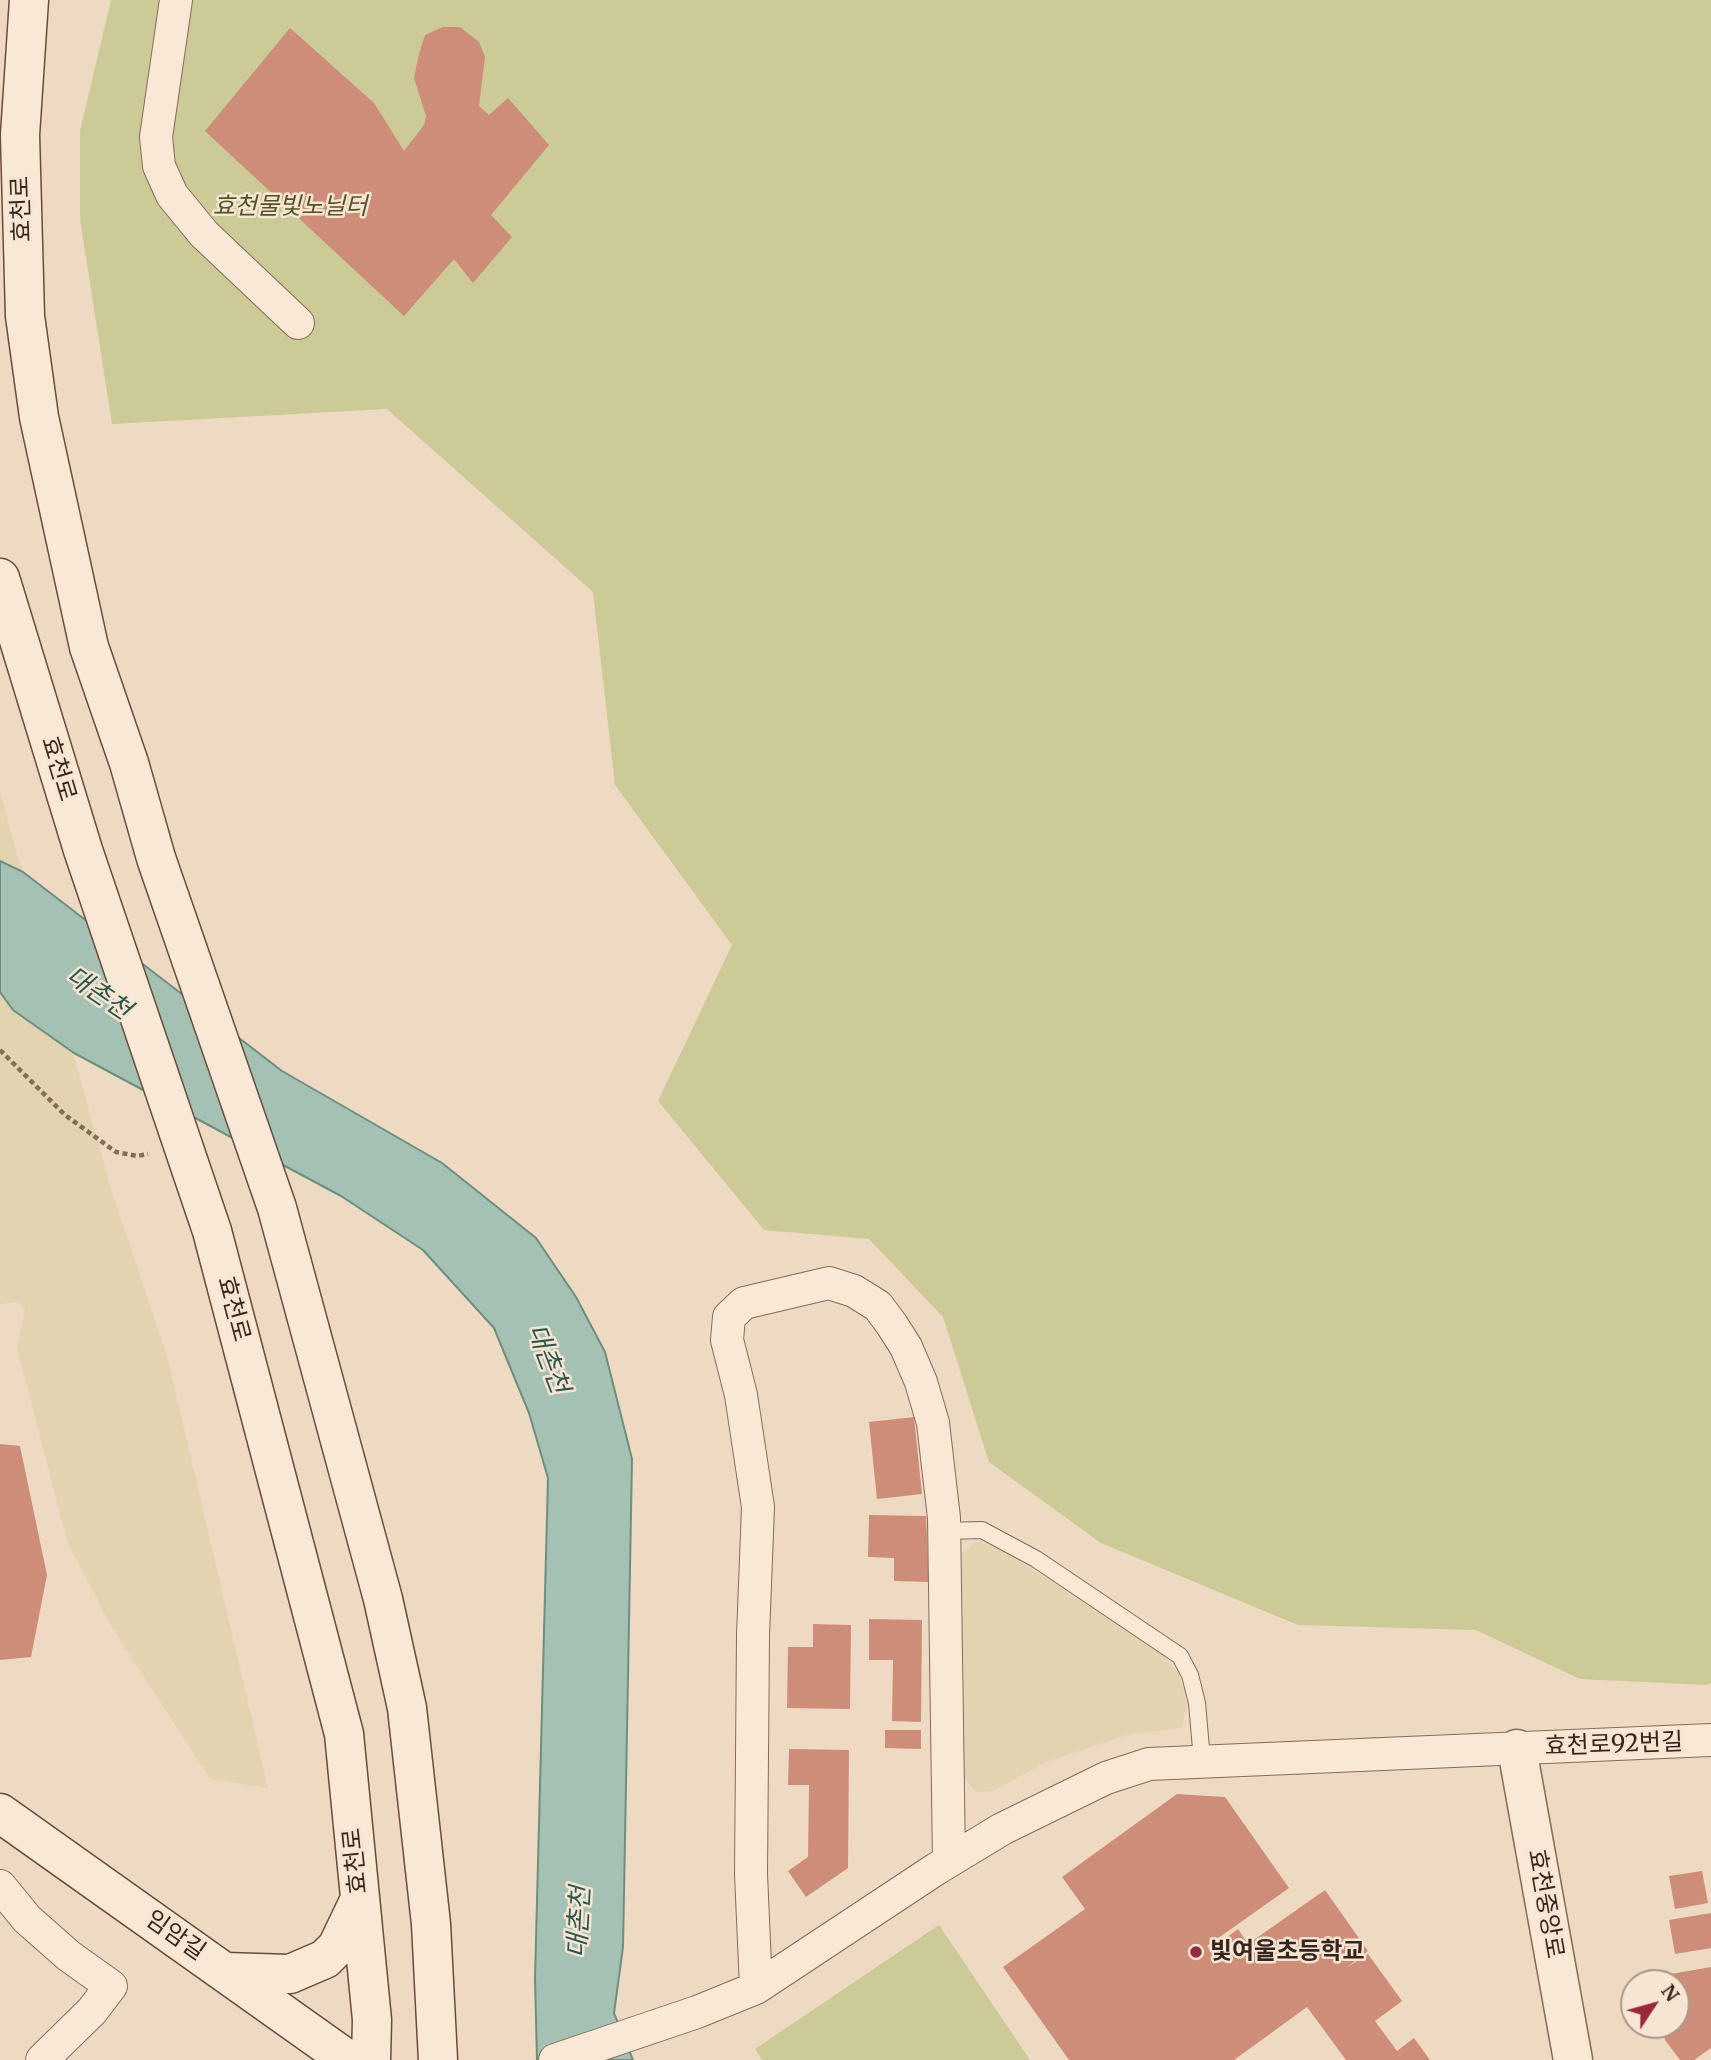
<!DOCTYPE html>
<meta charset="utf-8">
<style>
body{margin:0}
#map{position:relative;width:1711px;height:2060px;overflow:hidden;background:#eedac2;font-family:Merriweather,serif}
canvas{display:block}
.north{position:absolute;left:1620px;top:1969px;width:70px;height:70px;box-sizing:border-box;background:#f6e5d2;border:2px solid #aa998a;border-radius:50%;rotate:54deg;font-size:19px;font-weight:700;line-height:28px;text-align:center;color:#38261e}
.north::after{content:'';display:block;margin:auto;width:24px;height:32px;background:#98293c;clip-path:polygon(50% 0,100% 100%,50% 72%,0 100%)}
</style>
<div id="map">
<canvas width="1711" height="2060"></canvas>
<div class="north">N</div>
</div>
<script>
const c = document.querySelector('canvas').getContext('2d');
c.lineJoin = 'round';
function fill(path, color) { c.fillStyle = color; c.fill(path, 'evenodd'); }
const toPath = rows => new Path2D(rows.map(r => 'M' + r).join(''));
function stroke(path, color, width, dash) { c.strokeStyle = color; c.lineWidth = width; c.lineCap = dash ? 'butt' : 'round'; c.setLineDash(dash || []); c.stroke(path); }
function drawText(font, color, halo, rows, align = 'center') {
  c.font = font + ' Merriweather,"Noto Sans KR",serif'; c.lineWidth = 5; c.setLineDash([]); c.textBaseline = 'middle'; c.strokeStyle = halo; c.fillStyle = color; for (const [text, x, y, turn = 0] of rows) {
    c.save(); c.translate(x, y); c.rotate((+turn || 0) * Math.PI / 180); c.textAlign = isNaN(turn) ? turn : align; if (halo) c.strokeText(text, 0, 0); c.fillText(text, 0, 0); c.restore();
  }
}
fill(toPath([
 [0,793,112,1192,167,1355,268,1788,210,1779,111,1626,67,1541,17,1348,25,1308,16,1302,0,1304],
 [977,1541,1005,1552,1160,1651,1178,1672,1187,1704,1182,1728,1127,1735,1046,1762,993,1791,976,1792,964,1778,956,1558]
]), '#e4d3b0');
fill(toPath([
 [111,0,1711,0,1711,1683,1706,1685,1580,1679,1476,1630,1298,1625,1101,1543,989,1462,943,1317,869,1239,764,1230,658,1101,732,945,615,785,593,592,387,409,112,424,80,219,80,131],
 [939,1925,1030,2060,762,2060,755,2049]
]), '#ccca96');
const water = toPath([
 [0,861,23,872,282,1071,442,1163,536,1238,576,1297,605,1352,632,1459,623,1947,614,2013,633,2060,537,2060,535,1978,548,1478,529,1413,494,1328,423,1250,341,1196,74,1053,13,1010,0,992,0,861]
]);
fill(water, '#a5c1b4');
stroke(water, '#6c8f80', 2);
fill(toPath([
 [443,27,460,27,479,42,485,57,479,106,489,115,508,98,549,145,491,215,512,237,473,283,454,259,404,316,205,131,290,28,374,103,404,151,424,125,426,116,414,78,419,54,425,35],
 [914,1417,922,1494,877,1499,869,1422],
 [0,1444,20,1446,47,1575,31,1657,0,1660],
 [869,1515,926,1516,929,1582,894,1581,894,1558,868,1557],
 [869,1619,922,1620,921,1722,892,1721,893,1660,869,1660],
 [813,1624,851,1625,850,1709,787,1708,788,1647,813,1647],
 [885,1730,921,1730,921,1749,885,1748],
 [789,1749,849,1750,848,1868,806,1897,788,1871,808,1857,809,1785,788,1785],
 [1177,1794,1225,1797,1289,1888,1207,1946,1210,1950,1238,1929,1248,1944,1325,1890,1368,1951,1346,1968,1368,1954,1402,2001,1375,2021,1397,2051,1414,2038,1430,2060,1346,2060,1307,2007,1234,2060,1069,2060,1003,1967,1085,1909,1062,1877],
 [1702,1871,1708,1903,1675,1909,1669,1876],
 [1711,1913,1711,1948,1675,1954,1669,1920],
 [1711,1967,1711,2048,1694,2060,1680,2060,1665,2040,1662,2025,1676,2025,1676,1983,1655,1983,1654,1977]
]), '#cd8d78');
const service = toPath([
 [944,1531,982,1530,1036,1559,1180,1656,1190,1675,1197,1703,1202,1760]
]);
const minor = toPath([
 [176,0,156,137,159,166,172,195,204,234,298,323],
 [0,1886,27,1919,69,1956,111,1986,92,2011,42,2060],
 [756,1988,751,1874,753,1636,758,1507,741,1395,727,1340,729,1317,744,1303,829,1283,854,1291,878,1306,892,1325,906,1347,921,1382,933,1423,944,1518,949,1861],
 [555,2060,697,2012,756,1988,936,1869,1002,1829,1106,1778,1149,1764,1711,1740]
]);
const tertiary = toPath([
 [1517,1749,1573,2060]
]);
const secondary = toPath([
 [29,0,20,135,25,316,39,417,89,647,129,763,156,858,277,1208,383,1599,407,1708,431,1924,438,2060],
 [0,578,83,850,212,1231,344,1734,372,2020,371,2060],
 [0,1813,348,2060],
 [225,1972,290,1974,325,1959,337,1947,360,1899]
]);
stroke(service, '#886a59', 18);
stroke(minor, '#886a59', 34);
stroke(tertiary, '#886a59', 41);
stroke(secondary, '#6a4c3d', 41);
stroke(toPath([
 [0,1050,65,1115,116,1152,137,1156,148,1154]
]), '#886a59', 4.5, [5, 3.5]);
stroke(service, '#f9e8d6', 16);
stroke(minor, '#f9e8d6', 32);
stroke(tertiary, '#f9e8d6', 38);
stroke(secondary, '#f9e8d6', 38);
for (const [x, y, r, color] of [
 [1196,1952,7,"#98293c"]
]) { const dot = new Path2D(); dot.arc(x, y, r, 0, 2 * Math.PI); c.fillStyle = color; c.fill(dot); stroke(dot, '#f6e5d2', 2.5); }
drawText('italic 24px', '#515524', '#f6e5d2', [
 ["효천물빛노닐터",290,207]
]);
drawText('24px', '#38261e', '#f6e5d2', [
 ["효천로",22,209,-92],
 ["효천로",58,769,73],
 ["효천로",233,1309,75],
 ["효천로92번길",1614,1745,-2],
 ["효천로",356,1861,-96],
 ["효천중앙로",1545,1904,80],
 ["임암길",175,1936,35]
]);
drawText('bold 24px', '#38261e', '#f6e5d2', [
 ["빛여울초등학교",1210,1952]
], 'left');
drawText('italic 26px', '#2d584e', '#f6e5d2', [
 ["대촌천",98,994,34],
 ["대촌천",547,1359,69],
 ["대촌천",580,1922,-87]
]);
</script>
